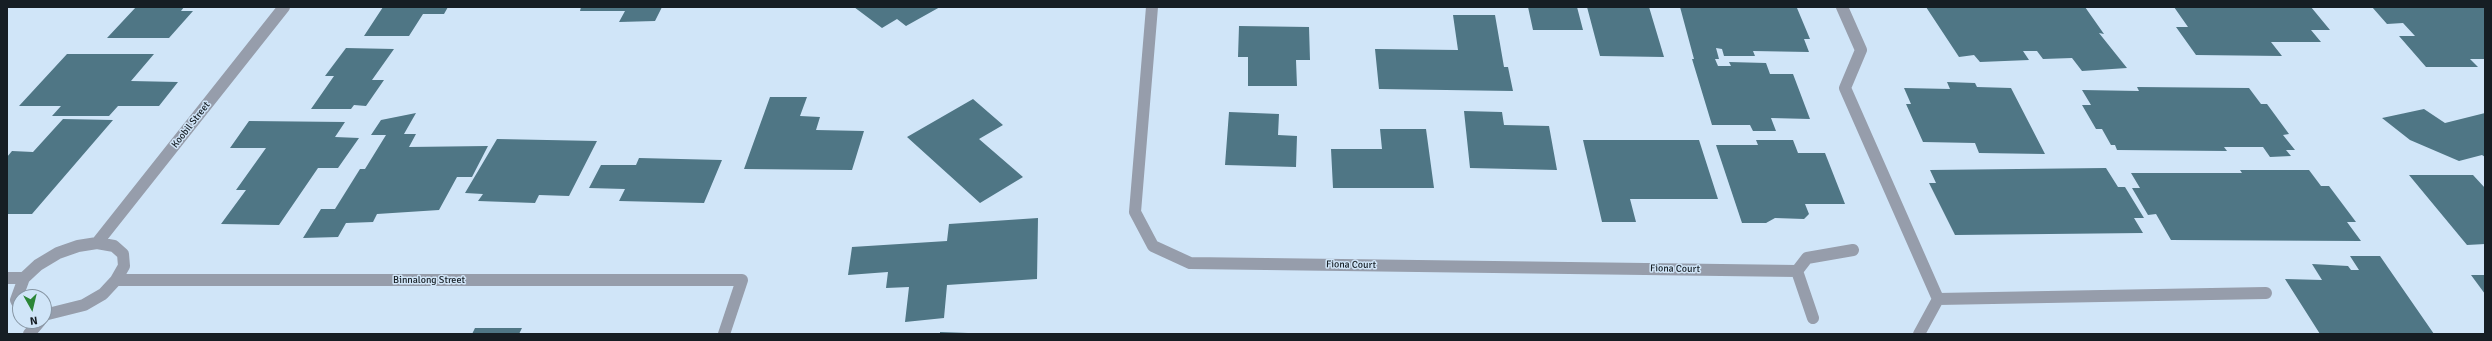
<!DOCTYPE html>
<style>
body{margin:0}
#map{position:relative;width:2492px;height:341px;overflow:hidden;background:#d0e5f8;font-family:Signika,sans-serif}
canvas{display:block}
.frame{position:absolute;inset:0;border:8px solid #161e24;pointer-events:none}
.north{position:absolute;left:12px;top:289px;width:40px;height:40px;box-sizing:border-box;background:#d0e5f8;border:1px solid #8695a3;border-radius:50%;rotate:172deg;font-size:11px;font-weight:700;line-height:16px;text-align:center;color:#161e24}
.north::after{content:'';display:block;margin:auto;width:14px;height:18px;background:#2b8637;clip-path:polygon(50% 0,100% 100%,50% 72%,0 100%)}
</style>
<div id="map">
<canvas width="2492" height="341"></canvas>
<div class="frame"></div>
<div class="north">N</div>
</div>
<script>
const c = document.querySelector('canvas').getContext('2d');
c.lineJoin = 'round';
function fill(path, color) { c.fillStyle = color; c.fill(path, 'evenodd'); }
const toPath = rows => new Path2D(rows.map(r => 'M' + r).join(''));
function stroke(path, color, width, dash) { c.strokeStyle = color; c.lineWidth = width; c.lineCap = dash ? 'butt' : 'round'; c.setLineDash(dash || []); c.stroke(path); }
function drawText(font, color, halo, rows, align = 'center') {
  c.font = font + ' Signika,sans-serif'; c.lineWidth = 3; c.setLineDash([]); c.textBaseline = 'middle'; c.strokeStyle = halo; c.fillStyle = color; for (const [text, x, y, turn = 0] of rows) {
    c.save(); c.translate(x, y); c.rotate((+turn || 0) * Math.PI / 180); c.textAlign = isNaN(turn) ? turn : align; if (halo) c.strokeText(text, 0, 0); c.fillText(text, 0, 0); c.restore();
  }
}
fill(toPath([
 [136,7,184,7,181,11,193,11,169,38,107,38],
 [383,7,448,7,444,14,423,14,409,36,364,36],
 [581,7,662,7,655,21,619,22,625,11,580,11],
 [854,7,940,7,906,26,897,19,882,28],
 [1528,7,1577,7,1583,30,1533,30],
 [1587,7,1649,7,1664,57,1600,56],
 [1680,7,1797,8,1810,39,1804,39,1809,52,1753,51,1755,56,1724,56,1722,49,1716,48,1719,59,1715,59,1718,66,1731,66,1729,62,1766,63,1770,74,1793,74,1810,119,1771,118,1776,131,1753,131,1750,125,1712,125,1692,59,1694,59],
 [1926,7,2085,7,2104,34,2099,33,2127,68,2082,71,2072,58,2043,59,2037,51,2023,51,2029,60,1980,62,1974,55,1959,57],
 [2174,7,2311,7,2330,30,2311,30,2321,42,2271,42,2282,56,2196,55,2176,27,2188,27],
 [2372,7,2485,7,2485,59,2470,59,2478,67,2426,67,2399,36,2415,36,2403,23,2387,24],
 [1453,15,1495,15,1504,67,1508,67,1513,91,1379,89,1375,49,1458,50],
 [1239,26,1309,27,1310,60,1296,60,1297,86,1248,86,1248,57,1238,57],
 [346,48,394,49,372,80,384,80,366,106,354,105,351,109,311,109,334,76,325,76],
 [67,54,154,54,131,81,178,82,159,106,118,106,109,116,52,116,61,106,19,106],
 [1947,82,1975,83,1977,87,2011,88,2045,154,1979,153,1975,143,1923,142,1906,104,1911,104,1904,88,1950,89],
 [2137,87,2249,88,2261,104,2267,104,2289,134,2283,135,2295,150,2286,150,2291,156,2270,157,2263,147,2224,147,2227,151,2117,150,2115,145,2111,145,2102,129,2096,129,2082,105,2091,105,2082,90,2139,91],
 [770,97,807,97,800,116,820,117,816,130,864,131,852,170,744,169],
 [973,99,1003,125,979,139,1023,177,980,203,907,137],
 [2424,109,2445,123,2485,113,2485,157,2482,155,2459,161,2410,140,2382,118],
 [1464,111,1502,112,1504,125,1549,126,1557,170,1470,168],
 [1229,112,1279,114,1278,135,1297,136,1296,167,1225,165],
 [416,113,404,134,416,134,409,147,488,146,472,177,457,177,439,210,377,214,373,222,346,223,338,237,303,238,321,209,335,209,360,169,365,169,386,135,371,135,381,120],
 [63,119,113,120,32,214,7,214,7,157,12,151,33,152],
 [249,121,345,122,335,137,359,138,338,168,318,168,279,225,221,224,246,190,236,190,266,148,230,148],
 [1380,129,1426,129,1434,188,1333,188,1331,149,1382,149],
 [497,139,597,141,569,196,539,195,535,203,478,201,483,194,465,193],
 [1583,140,1699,140,1718,199,1630,199,1636,222,1602,222],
 [1756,140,1793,140,1798,153,1825,153,1845,204,1805,204,1809,214,1804,219,1775,218,1766,223,1742,223,1716,145,1758,145],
 [639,158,722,160,704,203,619,201,625,189,589,188,601,165,636,165],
 [2106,168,2118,187,2125,187,2144,218,2134,218,2143,233,1955,235,1929,183,1936,183,1930,170],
 [2240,170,2309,170,2321,186,2329,186,2356,222,2347,222,2361,241,2171,240,2156,214,2148,215,2132,188,2140,188,2131,173,2242,173],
 [2409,175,2473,175,2485,188,2485,244,2467,245],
 [1038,218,1037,279,947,285,944,318,905,322,909,287,886,288,888,272,848,275,852,247,947,241,949,224],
 [2350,256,2380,256,2434,334,2320,334,2285,279,2322,280,2312,264,2348,266,2351,270,2359,270],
 [2471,275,2485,275,2485,294],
 [475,328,522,328,519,334,472,334],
 [940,332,968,333,968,334,940,334]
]), '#4f7685');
stroke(toPath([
 [1842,7,1861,50,1845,88,1938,299,1919,334],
 [1938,299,2266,293]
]), '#969dab', 12);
stroke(toPath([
 [1152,7,1135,212,1153,246,1190,263,1797,271],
 [97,243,284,7],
 [7,278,24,278],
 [116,280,742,280,724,334],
 [20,308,16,300,24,278,38,265,58,253,78,246,97,243,114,246,123,254,124,266,116,280,103,294,84,305,44,315],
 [1813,318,1797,271,1807,258,1853,250],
 [29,334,40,321]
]), '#969dab', 12);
drawText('10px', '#161e24', '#d0e5f8', [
 ["Koobil Street",191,125,-52],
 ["Fiona Court",1351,265,1],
 ["Fiona Court",1675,269,1],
 ["Binnalong Street",429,280]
]);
</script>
